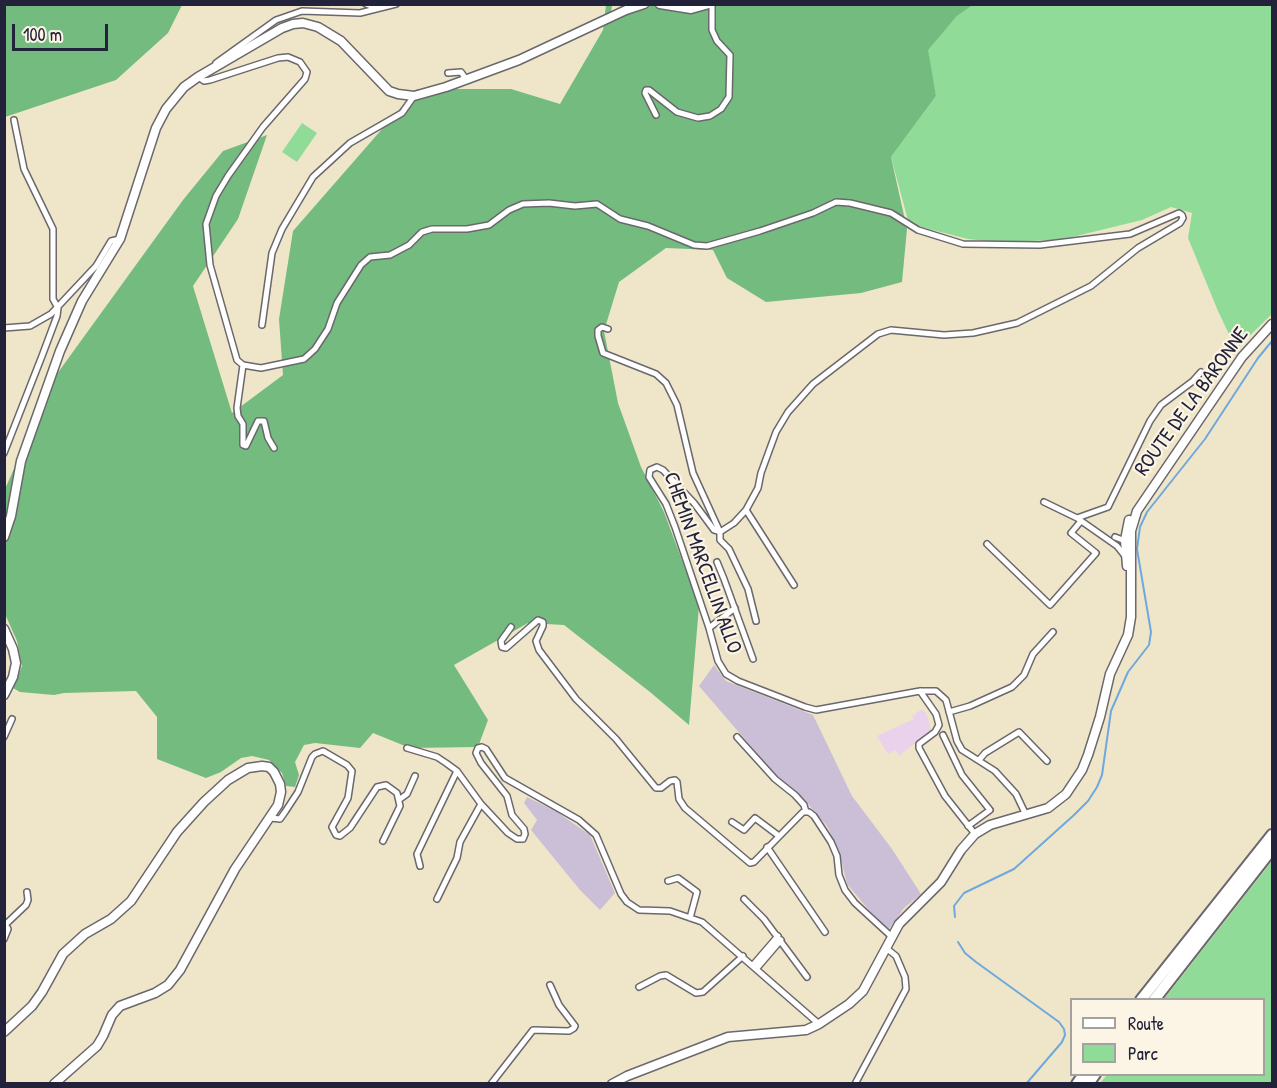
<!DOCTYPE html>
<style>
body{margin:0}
#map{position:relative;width:1277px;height:1088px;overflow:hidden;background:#efe6c9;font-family:"Patrick Hand",sans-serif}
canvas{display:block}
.frame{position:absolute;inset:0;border:6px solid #22223b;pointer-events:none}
.legend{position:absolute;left:1070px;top:998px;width:195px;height:78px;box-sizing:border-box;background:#fcf5e5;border:2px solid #a5a1a1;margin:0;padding:8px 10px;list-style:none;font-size:18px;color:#22223b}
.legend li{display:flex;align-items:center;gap:12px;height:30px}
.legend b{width:30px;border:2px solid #a5a1a1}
.scale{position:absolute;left:12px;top:24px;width:96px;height:27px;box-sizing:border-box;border:3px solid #22223b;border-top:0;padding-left:8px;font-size:18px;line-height:21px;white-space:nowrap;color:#22223b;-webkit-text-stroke:4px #fcf5e5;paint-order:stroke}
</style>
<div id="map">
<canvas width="1277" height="1088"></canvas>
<div class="frame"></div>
<ul class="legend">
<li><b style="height:8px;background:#fff"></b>Route</li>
<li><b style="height:16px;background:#90db98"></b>Parc</li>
</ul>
<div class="scale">100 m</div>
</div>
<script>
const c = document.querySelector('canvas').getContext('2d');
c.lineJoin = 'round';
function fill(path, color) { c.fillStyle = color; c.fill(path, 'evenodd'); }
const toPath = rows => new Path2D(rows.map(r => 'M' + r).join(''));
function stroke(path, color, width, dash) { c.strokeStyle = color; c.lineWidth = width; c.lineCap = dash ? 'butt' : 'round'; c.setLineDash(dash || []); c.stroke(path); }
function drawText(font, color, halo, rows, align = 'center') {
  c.font = font + ' "Patrick Hand",sans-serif'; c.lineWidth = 4.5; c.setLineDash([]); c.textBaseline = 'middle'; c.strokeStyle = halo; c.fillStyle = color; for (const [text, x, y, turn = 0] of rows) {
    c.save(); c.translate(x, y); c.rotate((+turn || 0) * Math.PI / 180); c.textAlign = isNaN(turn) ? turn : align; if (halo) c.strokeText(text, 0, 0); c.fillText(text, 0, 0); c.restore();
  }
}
fill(toPath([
 [922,709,927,715,931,730,899,756,896,750,888,754,877,736,914,719,912,716]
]), '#ead1ec');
fill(toPath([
 [714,665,726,681,813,715,852,796,892,849,921,894,904,908,889,929,868,909,847,884,839,851,827,826,808,804,783,782,760,757,699,686],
 [527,797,557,812,590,835,615,893,600,910,580,890,531,830,537,820,524,803]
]), '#cabfd6');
fill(toPath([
 [973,5,1272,5,1272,314,1236,349,1218,311,1188,238,1192,213,1171,207,1142,220,1060,240,995,242,968,239,909,224,891,157,936,96,927,50,957,16],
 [302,123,317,133,297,162,282,152],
 [1272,861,1272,1083,1100,1083,1107,1075,1264,1074,1264,1000,1164,999]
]), '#90db98');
fill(toPath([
 [631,4,973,5,957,16,928,50,936,96,891,157,907,229,902,282,861,293,766,302,727,278,713,250,666,248,619,282,604,331,618,403,641,467,664,512,699,606,689,725,650,692,564,625,528,623,454,665,488,720,478,747,410,748,373,733,360,748,315,743,304,745,295,762,299,775,295,787,286,786,282,773,269,760,252,756,241,758,221,772,206,778,157,759,157,717,136,691,64,693,54,695,20,692,13,688,22,666,17,641,5,614,5,489,54,378,183,200,223,151,267,135,238,219,193,286,232,413,283,375,279,319,293,231,417,89,511,89,560,104,603,30,606,5,612,5,611,13],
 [4,5,5,4,182,5,168,33,116,80,5,117]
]), '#74bb80');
stroke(toPath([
 [955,917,954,906,964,893,1014,869,1074,815,1088,801,1097,787,1102,775,1111,711,1128,672,1149,645,1151,632,1137,549,1140,527,1147,512,1205,439,1258,358,1272,341],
 [958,942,965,953,976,962,1059,1022,1064,1029,1065,1035,1062,1042,1026,1084]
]), '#6fa8de', 2);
const street = toPath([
 [366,4,376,8],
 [216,63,276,20,302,11,360,13,396,4],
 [448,73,461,72,466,79],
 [198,77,204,81,210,80,278,58,288,57,300,62,307,72,305,79,263,127,228,176,216,196,206,224,210,265,237,360,243,365,261,368,304,359,315,349,328,329,337,303,361,265,370,257,390,255,409,245,422,232,432,229,467,229,489,225,509,210,523,204,549,203,575,206,597,204,620,219,648,226,694,245,707,246,760,231,813,213,836,202,850,203,891,213,918,230,963,244,1040,245,1130,234,1179,213,1182,215,1183,218,1180,223,1138,248,1091,286,1017,323,973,333,944,335,891,330,878,334,813,384,788,412,776,432,761,473,758,488,746,510,734,523,720,532,714,530,694,503,663,470,657,467,650,470,649,477,666,504,675,527,709,628,718,661,726,674,738,681,805,707,816,710,920,691,936,691,946,700,957,741,962,750,995,771,1016,794,1026,815],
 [656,115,645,93,646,90,649,90,677,112,698,118,710,116,721,109,729,97,730,55,717,41,712,30,712,4],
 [262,325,272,253,282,229,313,177,350,143,402,113,414,96],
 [4,328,30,326,51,314,96,266,111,241,120,239],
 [608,329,602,327,598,330,598,336,603,353,656,374,666,383,677,405,693,473,720,532,720,540,729,549,748,589,756,621],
 [243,365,237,408,238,416,243,424,243,445,246,446,258,421,264,421,268,438,274,448],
 [4,453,42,356,57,316,58,308,53,299,53,229,24,169,14,120],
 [1044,502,1077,518],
 [746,510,794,585],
 [1115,537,1125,541],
 [987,544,1050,605,1096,553,1071,533,1081,521],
 [1125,556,1117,546,1077,518,1108,507,1150,421,1161,405,1193,381,1201,372],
 [717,562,724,579,753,659],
 [511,627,501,641,502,647,506,648,538,620,543,622,543,626,536,641,539,650,576,699,616,739,656,788,661,788,670,781,675,780,677,782,679,799,685,808,750,863,754,862,803,812,809,812,814,816,831,842,837,856,839,875,845,890,855,903,892,937],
 [709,628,735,608],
 [920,691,936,714,939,725,935,732,919,744,919,748,945,796,975,834],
 [949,712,970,706,1012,687,1024,675,1033,654,1053,632],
 [943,735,962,775,990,810,968,826],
 [4,737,12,719],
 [737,737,775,779,795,795,804,805,806,812],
 [407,748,437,757,446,763,457,771,481,804,508,833,517,839,523,839,525,834,524,829,512,815,507,796,481,763,476,753,478,748,482,747,486,749,505,778,579,820,596,835,621,894,627,902,639,910,670,911,702,922,819,1024],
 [979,760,985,753,1019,732,1047,761],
 [400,799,407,794,415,776],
 [271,818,280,819,285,812,298,792,312,757,315,754,323,751,347,765,352,771,348,798,332,827,336,835,340,836,350,828,377,787,386,785,397,793,400,806,383,841],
 [732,822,744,830,755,818,779,836],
 [767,847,825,932],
 [420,866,417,854,457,771],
 [668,881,678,878,697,892,690,918],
 [437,899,457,858,460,842,481,804],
 [744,899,764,919,807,977],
 [4,923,8,929,4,939],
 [6,924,26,905,28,900,27,892],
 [753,965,778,936],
 [757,968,781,940],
 [639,987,660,976,666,975,696,993,703,992,743,956],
 [491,1084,533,1030,569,1031,574,1028,575,1026,559,1005,550,985],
 [855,1084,906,989,905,977,896,956,886,948]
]);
const secondary = toPath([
 [660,4,691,9,709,4],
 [4,537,11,516,21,461,60,351,82,301,120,239,156,128,166,109,184,87,198,77,282,28,293,24,303,23,318,27,341,41,389,91,398,94,414,96,446,87,519,60,626,10,644,4],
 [1127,566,1125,540,1129,520],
 [4,629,13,649,16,663,13,677,4,695],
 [4,1032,32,1006,42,992,63,954,85,934,111,919,131,901,177,832,204,802,228,780,248,768,262,766,269,767,274,772,280,784,281,792,278,805,235,869,180,970,168,985,155,993,120,1006,112,1015,103,1036,97,1046,54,1084],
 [612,1084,627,1076,728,1037,795,1031,806,1030,819,1024,849,1004,863,991,899,924,941,882,961,850,975,834,990,825,1048,808,1066,794,1082,770,1088,755,1100,717,1110,674,1128,635,1131,617,1131,531,1137,511,1242,357,1272,324]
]);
const highway = toPath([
 [1141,1000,1272,835],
 [1154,1000,1272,849],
 [1077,1084,1084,1074],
 [1088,1084,1095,1074]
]);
stroke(street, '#6a676d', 8);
stroke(secondary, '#6a676d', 11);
stroke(highway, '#6a676d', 14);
stroke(street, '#fff', 5);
stroke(secondary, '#fff', 8);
stroke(highway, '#fff', 10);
drawText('21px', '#22223b', '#fcf5e5', [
 ["ROUTE DE LA BARONNE",1192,402,-54],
 ["CHEMIN MARCELLIN ALLO",702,563,70]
]);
</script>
